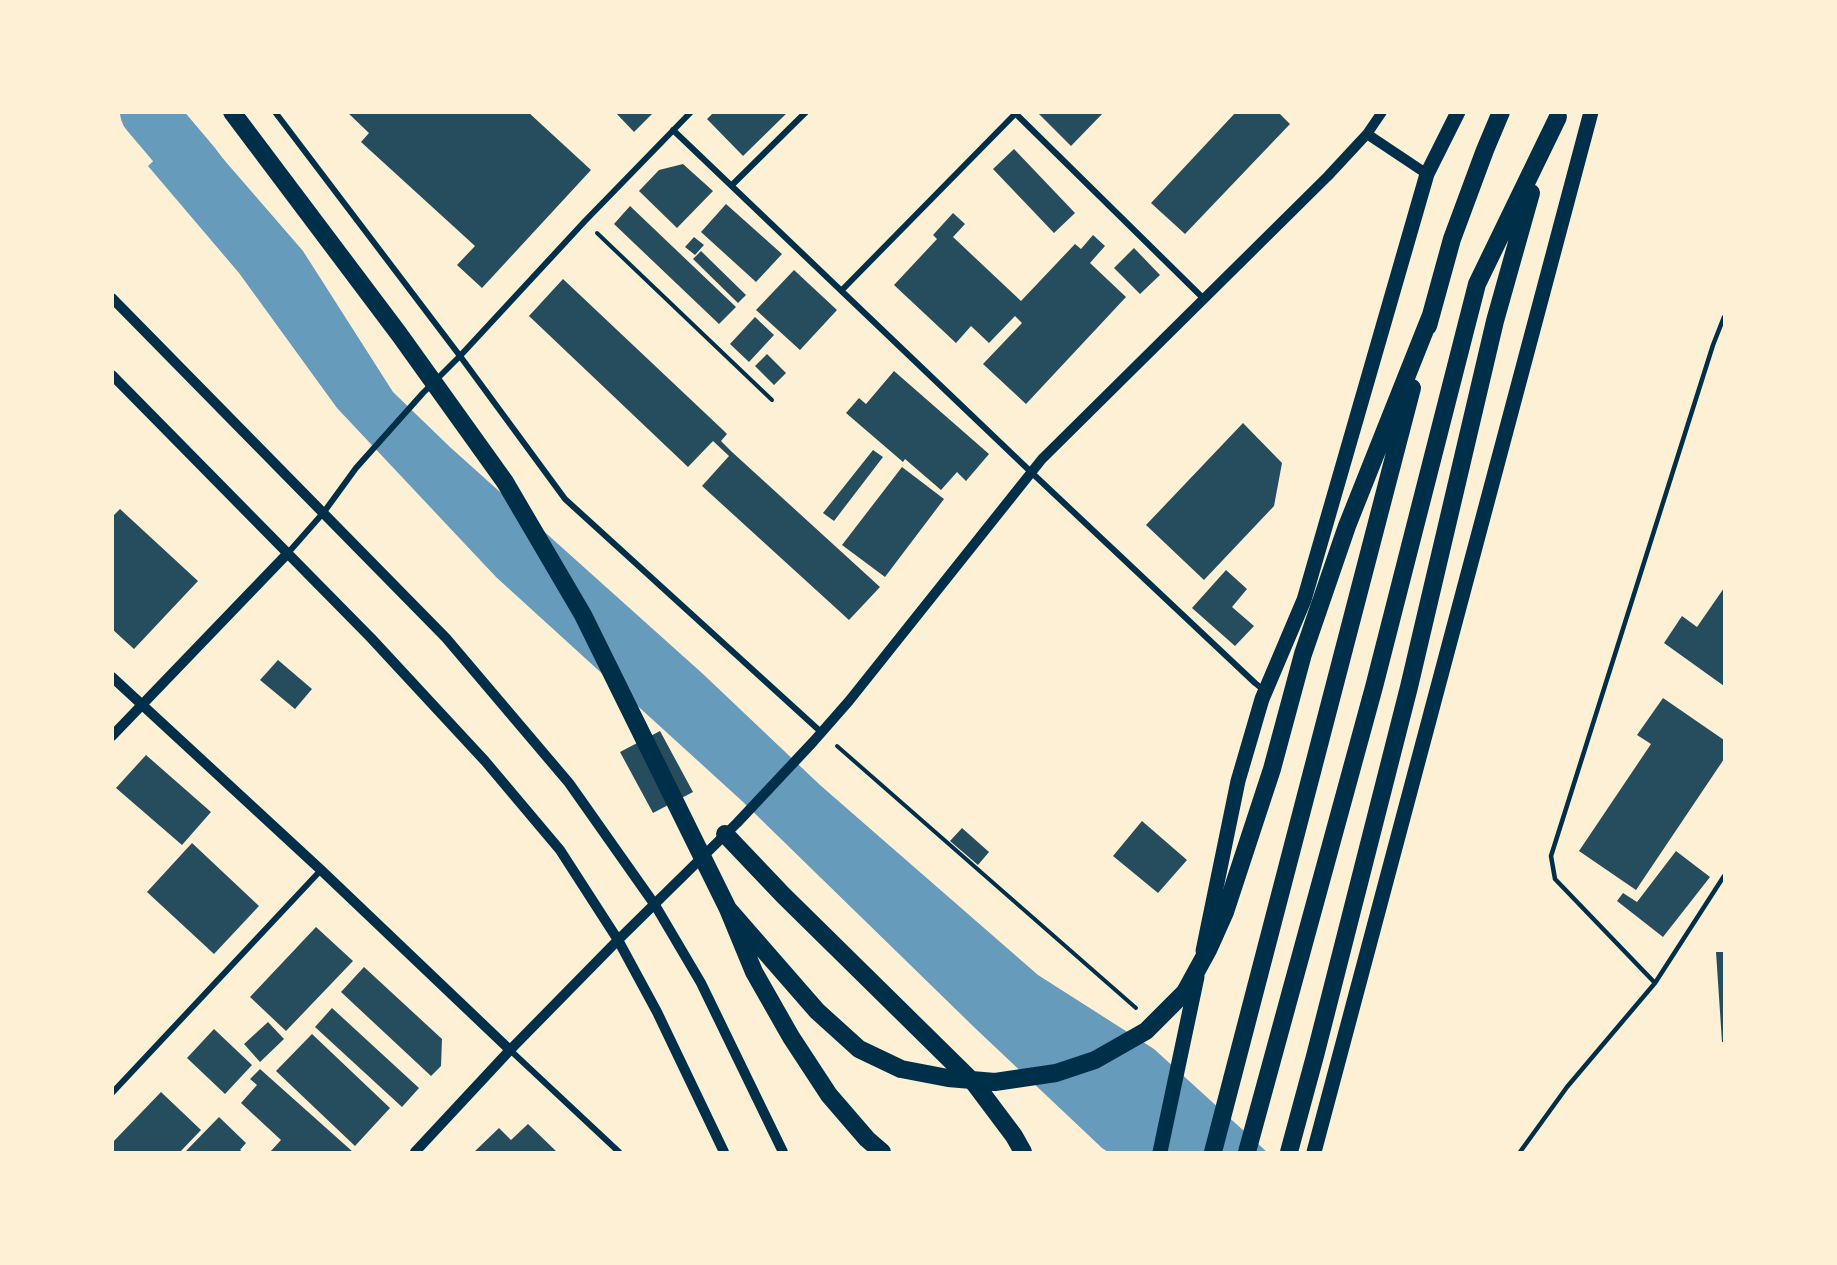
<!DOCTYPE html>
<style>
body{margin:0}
#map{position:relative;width:1837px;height:1265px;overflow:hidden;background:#fdf0d5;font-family:Ubuntu,sans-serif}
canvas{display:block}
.frame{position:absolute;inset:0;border:114px solid #fdf0d5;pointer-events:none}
</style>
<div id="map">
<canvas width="1837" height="1265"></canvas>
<div class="frame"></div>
</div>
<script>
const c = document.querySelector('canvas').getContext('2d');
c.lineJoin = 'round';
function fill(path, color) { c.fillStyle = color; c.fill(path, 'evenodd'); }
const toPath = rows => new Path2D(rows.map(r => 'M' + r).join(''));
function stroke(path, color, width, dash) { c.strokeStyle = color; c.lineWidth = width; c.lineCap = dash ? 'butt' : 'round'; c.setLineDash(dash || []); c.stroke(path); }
fill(toPath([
 [193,124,303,251,393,392,451,448,703,674,820,785,1038,975,1154,1049,1267,1152,1108,1152,1102,1148,976,1029,742,801,496,577,337,408,239,273,148,166]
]), '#669bbc');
stroke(toPath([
 [148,112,192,164,221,203]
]), '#669bbc', 56);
fill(toPath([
 [347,112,528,112,591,170,482,288,457,265,475,246,361,142,369,133],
 [615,112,654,112,634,132],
 [714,112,788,112,743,156,707,119],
 [1037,112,1104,112,1071,146],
 [1236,112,1278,112,1290,124,1185,234,1151,203],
 [1014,149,1075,213,1054,233,993,169],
 [683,164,713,191,677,228,639,191,659,170],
 [726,204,782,254,756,282,701,232],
 [630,206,736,307,719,324,614,224],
 [953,213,965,224,953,237,1021,301,1075,244,1081,249,1093,235,1105,246,1090,263,1126,297,1026,404,983,364,1022,323,1015,316,989,343,971,326,956,343,894,285,937,239,933,235],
 [694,237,704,245,695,255,685,247],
 [1134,248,1160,275,1140,294,1114,268],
 [701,251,746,295,738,303,693,259],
 [794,270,837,310,800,350,756,310],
 [563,279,723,430,727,434,721,441,732,452,880,587,849,620,702,486,729,456,713,441,688,467,529,316],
 [755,317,774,335,749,362,730,344],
 [767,354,786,373,774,385,755,366],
 [894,371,989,454,966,481,957,472,941,490,905,459,903,462,846,413,859,398,866,404],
 [1243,423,1282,463,1274,506,1204,580,1146,525],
 [873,450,883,457,834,521,823,513],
 [902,467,944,499,885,577,842,545],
 [120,509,198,581,134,649,112,629,112,517],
 [1226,570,1247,589,1232,607,1254,626,1235,646,1192,608],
 [1724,588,1724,686,1664,643,1682,616,1697,627],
 [278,660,312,689,295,709,260,680],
 [1663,698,1724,740,1724,759,1636,890,1579,851,1651,744,1637,735],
 [660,731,693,792,653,813,620,752],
 [146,755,211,812,182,845,116,788],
 [1142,821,1187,860,1158,893,1113,856],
 [962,828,989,852,978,865,950,841],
 [192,843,259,906,214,954,147,892],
 [1676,851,1710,877,1663,937,1617,901,1623,893,1637,902],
 [316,927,353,961,286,1031,250,997],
 [1716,952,1724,952,1724,1042,1722,1042],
 [364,967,442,1039,441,1066,431,1076,341,992],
 [332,1008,419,1088,402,1107,315,1027],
 [268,1022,284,1039,260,1062,244,1044],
 [214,1029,252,1065,225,1094,187,1058],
 [312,1034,390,1108,355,1146,276,1071],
 [260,1069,353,1152,270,1152,281,1140,241,1103,257,1085,250,1079],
 [161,1092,201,1130,180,1152,112,1152,112,1143],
 [219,1117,246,1143,240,1150,243,1152,185,1152],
 [528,1124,557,1152,474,1152,499,1128,511,1140]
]), '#264d5e');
stroke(toPath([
 [597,233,772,400],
 [837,746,1136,1008]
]), '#003049', 4);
stroke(toPath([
 [1655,983,1555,879,1551,856,1713,345,1724,317],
 [1520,1152,1567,1087,1655,983,1724,876]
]), '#003049', 4.5);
stroke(toPath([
 [275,112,460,356,565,499,821,732],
 [1014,112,1204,299],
 [673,130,1031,472,1255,683,1265,691],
 [732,185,806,112],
 [842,290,1015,114],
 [288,553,324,512,356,468,423,393,460,356,585,221,691,112],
 [510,1050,619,1152],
 [112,1093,321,870]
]), '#003049', 6);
stroke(toPath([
 [1382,112,1367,134,1427,174],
 [112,298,446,638,569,783,655,905,701,983,783,1152],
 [112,375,371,638,485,761,560,850,618,940,657,1012,724,1152],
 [112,677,321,870,510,1050],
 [112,736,288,553],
 [415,1152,510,1050,618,940,737,823,813,742,849,701,1042,459,1328,176,1367,134]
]), '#003049', 10);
stroke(toPath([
 [1203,951,1238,781,1262,699,1304,600,1427,174,1458,112],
 [1160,1152,1197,977],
 [1314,1152,1591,112]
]), '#003049', 15);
stroke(toPath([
 [232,112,399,334,505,482,583,615,728,909,754,972,791,1037,829,1095,867,1139,882,1152],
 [1428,326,1452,239,1485,150,1501,112],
 [725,834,783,895,975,1084,1014,1136,1023,1152],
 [728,909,817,1011,859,1049,901,1069,948,1078,995,1082,1056,1073,1095,1060,1146,1031,1185,992,1208,950,1225,912,1272,769,1303,654,1347,526,1431,315],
 [1213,1152,1412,388],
 [1247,1152,1374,687,1477,284,1558,117],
 [1289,1152,1315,1056,1409,687,1495,321,1531,193]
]), '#003049', 18);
</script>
